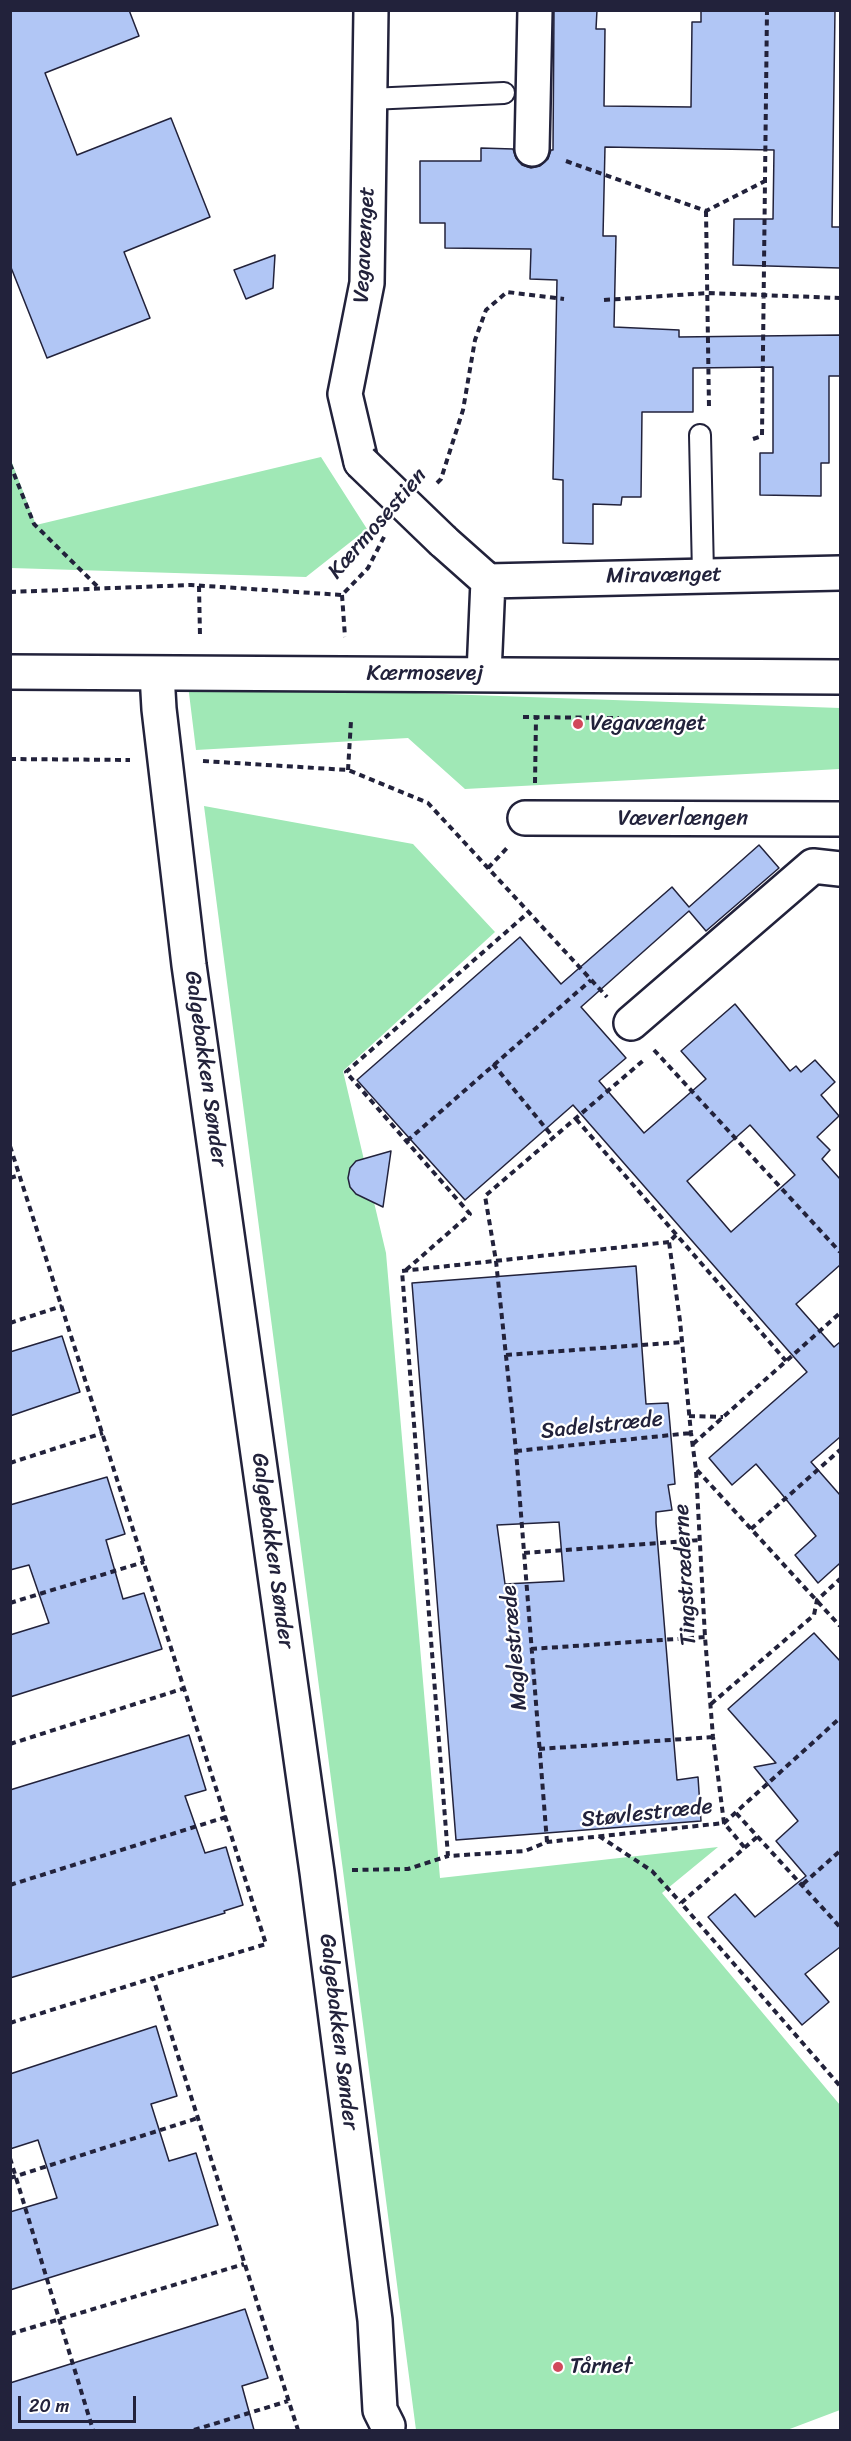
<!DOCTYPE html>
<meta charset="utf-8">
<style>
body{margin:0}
#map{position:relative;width:851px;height:2441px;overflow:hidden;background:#fff;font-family:Sriracha,sans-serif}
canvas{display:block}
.frame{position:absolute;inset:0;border:12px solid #22223b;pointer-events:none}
.scale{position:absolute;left:18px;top:2396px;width:118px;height:27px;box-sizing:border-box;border:3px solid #22223b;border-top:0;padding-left:8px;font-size:18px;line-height:21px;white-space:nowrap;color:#22223b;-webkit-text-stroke:4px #fff;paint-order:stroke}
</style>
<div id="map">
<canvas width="851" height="2441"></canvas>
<div class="frame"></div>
<div class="scale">20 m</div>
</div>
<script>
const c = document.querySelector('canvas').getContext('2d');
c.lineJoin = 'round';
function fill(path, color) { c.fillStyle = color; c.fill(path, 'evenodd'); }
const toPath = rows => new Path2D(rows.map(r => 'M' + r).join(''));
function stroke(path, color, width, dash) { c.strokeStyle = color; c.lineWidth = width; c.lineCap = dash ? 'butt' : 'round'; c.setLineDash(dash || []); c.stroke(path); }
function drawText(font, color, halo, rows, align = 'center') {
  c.font = font + ' Sriracha,sans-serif'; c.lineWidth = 4.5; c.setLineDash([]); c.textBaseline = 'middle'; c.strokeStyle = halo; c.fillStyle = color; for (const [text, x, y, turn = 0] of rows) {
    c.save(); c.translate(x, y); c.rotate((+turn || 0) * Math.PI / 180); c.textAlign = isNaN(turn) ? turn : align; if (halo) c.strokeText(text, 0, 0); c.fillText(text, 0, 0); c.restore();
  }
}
fill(toPath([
 [321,457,367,529,306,577,11,568,11,460,36,525],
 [188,685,840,708,840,769,465,789,408,738,196,750],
 [204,806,413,844,495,932,343,1071,386,1253,440,1878,718,1847,662,1893,840,2105,840,2410,787,2430,416,2430]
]), '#a0e8b6');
const building = toPath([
 [10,10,129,10,139,36,45,73,77,155,171,118,210,217,124,252,150,318,47,358,10,265,10,10],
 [554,10,597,10,596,29,605,29,604,106,691,107,692,22,701,22,701,10,835,10,832,227,840,227,840,268,733,265,734,219,773,219,774,150,605,147,603,236,616,236,614,327,679,330,679,337,840,335,840,376,829,376,829,463,821,463,821,496,760,495,760,453,773,453,773,367,693,368,693,412,642,412,641,497,622,497,621,505,593,504,593,544,563,543,563,480,553,479,557,280,530,279,531,249,445,248,445,223,420,223,420,161,481,161,481,148,513,149,516,158,522,165,531,168,540,166,548,159,551,150,553,150,554,10],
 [275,255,273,288,246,299,234,270,275,255],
 [759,845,779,868,706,931,689,911,581,1007,626,1058,599,1081,644,1133,706,1079,681,1051,735,1004,790,1071,796,1066,801,1072,815,1060,835,1082,821,1095,839,1116,817,1137,830,1150,822,1159,840,1179,840,1265,796,1304,834,1347,840,1342,840,1437,811,1462,840,1495,840,1566,839,1564,818,1583,795,1555,816,1536,780,1492,756,1464,732,1485,709,1458,807,1372,573,1105,465,1200,357,1080,520,937,561,984,672,887,689,907,759,845],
 [750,1125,795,1175,731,1232,687,1181,750,1125],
 [391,1151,383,1207,356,1194,350,1187,348,1178,350,1168,356,1161,391,1151],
 [636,1266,646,1404,668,1403,670,1425,675,1484,668,1485,672,1510,656,1512,656,1523,677,1780,698,1777,701,1821,456,1840,412,1283,636,1266],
 [559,1522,564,1581,505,1584,497,1525,559,1522],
 [62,1336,80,1392,10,1416,10,1352,62,1336],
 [107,1477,125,1534,106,1540,123,1599,144,1593,162,1649,10,1697,10,1635,49,1623,29,1565,10,1570,10,1505,107,1477],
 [814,1633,840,1661,840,1947,805,1974,829,2002,802,2025,708,1917,735,1894,755,1917,806,1876,776,1841,798,1821,754,1767,776,1763,728,1709,814,1633],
 [189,1735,206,1790,185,1796,205,1853,226,1847,243,1905,224,1911,225,1913,10,1978,10,1790,189,1735],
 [156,2026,177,2096,151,2104,169,2161,196,2153,218,2225,10,2290,10,2212,57,2198,38,2140,10,2149,10,2074,156,2026],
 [245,2309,268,2378,242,2386,254,2430,10,2430,10,2383,245,2309]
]);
fill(building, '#b1c6f5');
stroke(building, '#22223b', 1.5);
const service = toPath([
 [370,99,504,93],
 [700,435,703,574]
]);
const minor = toPath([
 [532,149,535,10],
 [361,462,345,394,367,283,371,10],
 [443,541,488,581,484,674],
 [488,581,840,573],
 [157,674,159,709,189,965,317,1872,375,2320,380,2410,388,2426],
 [525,818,840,819],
 [631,1023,813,866,840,869]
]);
const tertiary = toPath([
 [10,672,840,677]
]);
stroke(service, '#22223b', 24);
stroke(minor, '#22223b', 38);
stroke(tertiary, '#22223b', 38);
stroke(toPath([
 [566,161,706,211,765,181],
 [706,211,709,408],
 [604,300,708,293,840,298],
 [753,439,762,436,767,10],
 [10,464,34,524,100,589],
 [437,483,441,479,463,410,475,340,486,310,507,292,564,299],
 [199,586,200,636],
 [10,592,191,585,342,595,368,568,385,535],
 [342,595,345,637],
 [523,717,619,718],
 [10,759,130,760],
 [203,761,348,770,428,803,607,997],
 [348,770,351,721],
 [535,783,536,718],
 [488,868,507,848],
 [654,1050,840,1252],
 [493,1064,553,1137],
 [576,1119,786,1361],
 [407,1141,591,980],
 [10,1146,266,1944,153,1978],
 [10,1178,20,1175],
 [676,1235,669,1242,680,1321,691,1433,696,1470,705,1637,713,1737,724,1823,745,1848],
 [669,1242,402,1271,448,1856,525,1851,547,1842,724,1823,840,1718],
 [406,1270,470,1214,346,1072,529,912],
 [10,1323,62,1306],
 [506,1355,683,1342],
 [689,1416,723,1417],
 [693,1444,840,1313],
 [516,1451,691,1433],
 [10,1463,103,1433],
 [697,1470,840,1626],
 [751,1529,840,1450],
 [524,1553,700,1540],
 [10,1603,144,1562],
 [531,1649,705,1637],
 [711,1704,814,1615,817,1600,840,1579],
 [10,1744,185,1688],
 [539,1749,713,1737],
 [736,1813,840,1927],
 [599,1836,652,1871,681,1903],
 [757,1837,681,1903,840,2086],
 [547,1842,516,1451,496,1261,485,1196,645,1059],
 [352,1870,408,1869,448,1856],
 [803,1884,840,1851],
 [10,1885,226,1817],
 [10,2023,153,1978,298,2430],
 [10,2158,93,2430],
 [10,2178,198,2118],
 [10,2334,244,2264],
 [194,2430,288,2401],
 [839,2430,840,2430]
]), '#22223b', 4, [6, 4.5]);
stroke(service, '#fff', 20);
stroke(minor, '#fff', 33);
stroke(tertiary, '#fff', 33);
const minorBridge = toPath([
 [361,462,443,541]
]);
stroke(minorBridge, '#22223b', 38, []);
stroke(minorBridge, '#fff', 33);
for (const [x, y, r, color] of [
 [578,724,6,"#d1495b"],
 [558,2367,6,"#d1495b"]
]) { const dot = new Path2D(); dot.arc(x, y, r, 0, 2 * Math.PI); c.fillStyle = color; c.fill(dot); stroke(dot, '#fff', 2); }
drawText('22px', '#22223b', '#fff', [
 ["Vegavænget",365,245,-87],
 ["Kærmosestien",378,524,-49],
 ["Miravænget",664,576,-1],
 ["Kærmosevej",425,674],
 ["Væverlængen",683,819],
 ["Galgebakken Sønder",205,1069,82],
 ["Sadelstræde",602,1426,-6],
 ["Galgebakken Sønder",272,1551,82],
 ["Tingstræderne",686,1575,-93],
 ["Maglestræde",515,1648,-95],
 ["Støvlestræde",647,1814,-6],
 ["Galgebakken Sønder",338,2032,83]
]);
drawText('22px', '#22223b', '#fff', [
 ["Vegavænget",590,724],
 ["Tårnet",570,2367]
], 'left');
</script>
